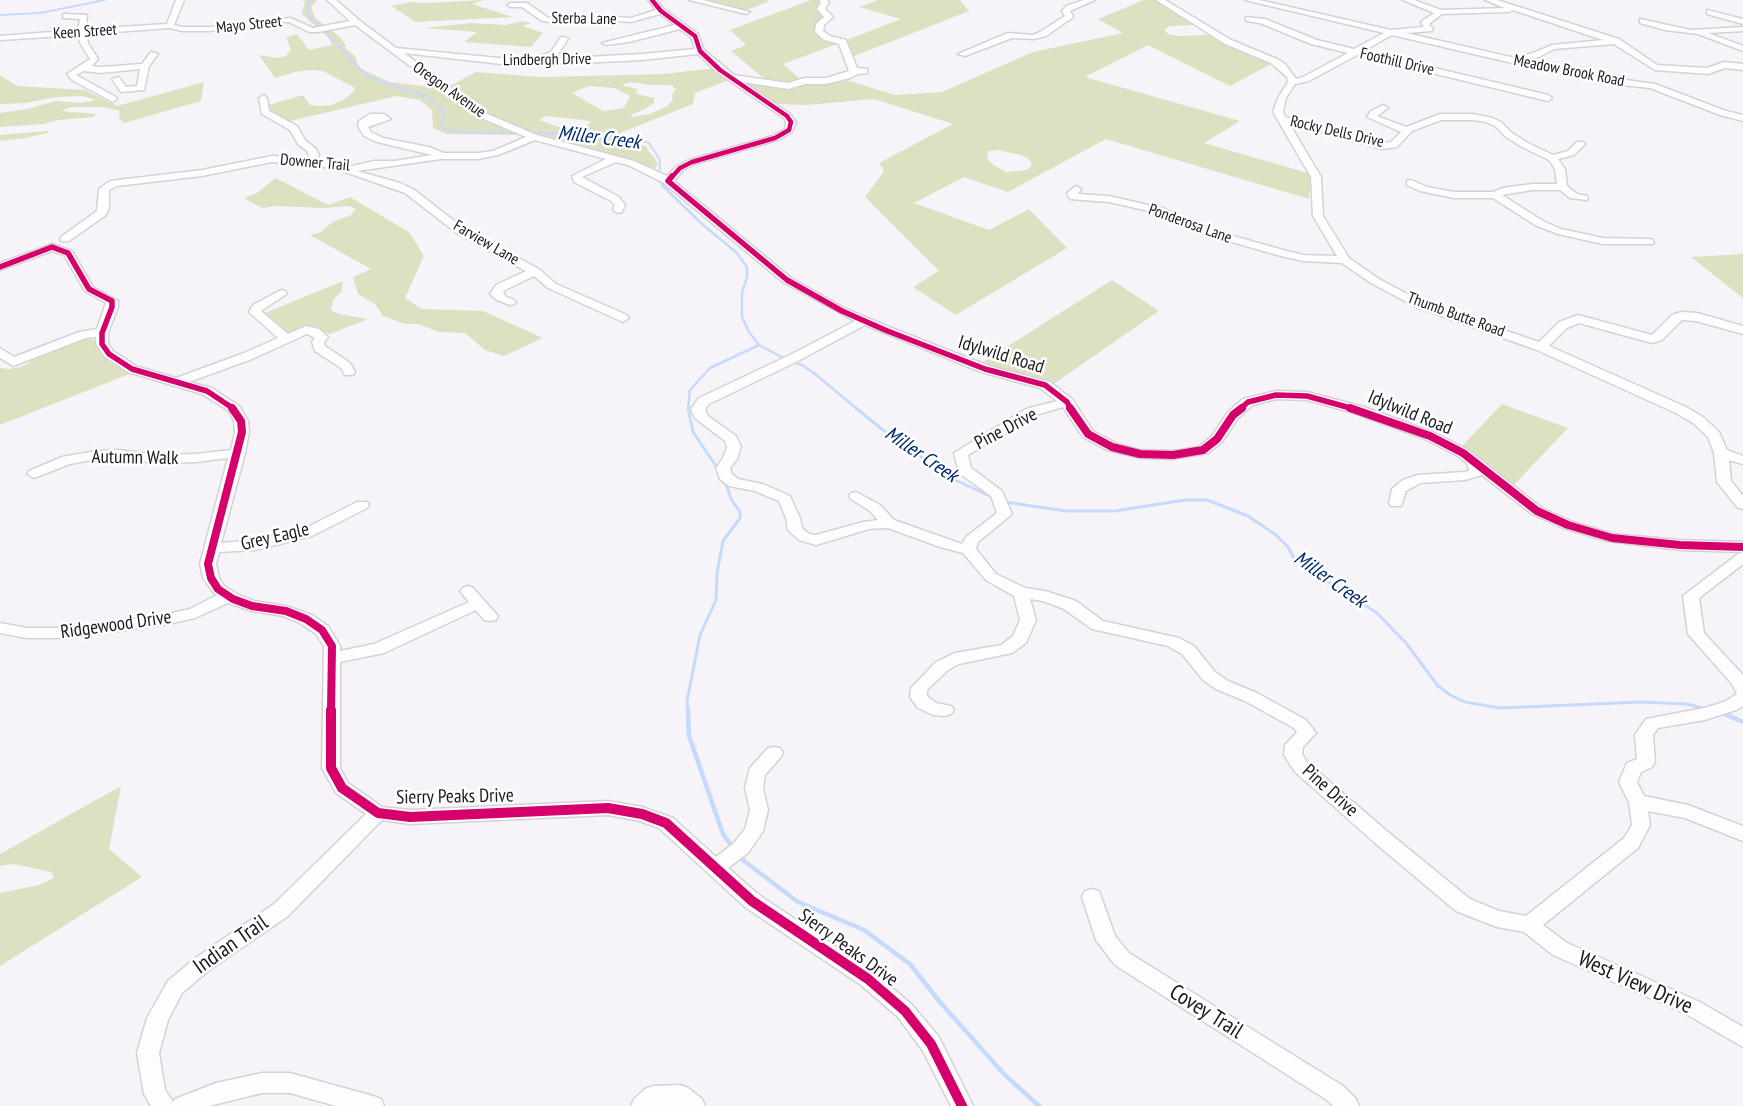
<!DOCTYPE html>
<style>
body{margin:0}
canvas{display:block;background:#f7f4f9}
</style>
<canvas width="1743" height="1106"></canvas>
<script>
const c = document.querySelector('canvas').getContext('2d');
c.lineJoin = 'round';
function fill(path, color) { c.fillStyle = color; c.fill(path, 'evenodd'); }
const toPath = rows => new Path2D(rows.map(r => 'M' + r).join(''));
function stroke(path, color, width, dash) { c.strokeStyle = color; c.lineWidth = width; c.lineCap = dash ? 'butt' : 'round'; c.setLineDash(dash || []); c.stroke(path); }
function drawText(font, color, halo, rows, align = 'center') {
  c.font = font + ' "PT Sans Narrow",sans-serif'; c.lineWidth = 5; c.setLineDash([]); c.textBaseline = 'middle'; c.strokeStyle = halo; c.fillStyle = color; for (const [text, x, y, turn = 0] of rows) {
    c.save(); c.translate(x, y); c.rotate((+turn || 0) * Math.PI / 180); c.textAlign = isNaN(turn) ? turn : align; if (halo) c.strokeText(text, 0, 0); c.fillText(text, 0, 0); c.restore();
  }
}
fill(toPath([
 [305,0,317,0,311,7,315,18,339,36,346,45,345,48,355,56,359,68,390,82,440,88,466,110,484,121,519,135,447,134,433,128,432,110,420,100,397,96,290,121,279,117,271,112,269,105,303,95,310,105,321,106,331,105,345,99,352,93,355,88,323,71,311,70,295,72,275,78,259,55,278,58,286,56,291,49,286,37,297,34,309,50,332,45,329,38,302,14],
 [484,0,472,4,513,17,416,22,391,6,411,2,425,3],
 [695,0,765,0,770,1,744,11],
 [811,0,821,0,826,17,815,25,816,32,840,43,783,64,801,80,786,85,768,82,731,51,746,45,730,30],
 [878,0,960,0,969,11,852,57,848,46,844,41,901,19,859,7],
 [1144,0,1155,0,1179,14,1192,25,1170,26,1164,29,1168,34,1178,36,1208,35,1273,63,1230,86,1148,45,1085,77,1240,121,1204,143,1311,174,1309,199,1106,139,1008,192,964,177,914,203,989,230,1029,209,1067,248,956,315,913,287,939,271,865,197,884,171,879,163,953,124,874,99,807,105,774,104,738,79,776,86,840,78,895,95,942,92,1033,52,1123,33,1098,19],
 [998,150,1021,155,1030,160,1032,165,1027,170,1006,172,992,164,987,158,988,151],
 [523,21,531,23,523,26,543,33,531,47,464,42,477,32,424,28,471,23,506,25],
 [714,68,731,79,695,93,693,104,620,133,646,147,658,163,654,171,632,161,514,128,492,119,448,87,476,72,540,77,664,74],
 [631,82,649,85,671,85,676,89,672,95,673,100,667,106,650,114,632,117,631,115,645,109,654,103,654,98,637,94,636,92,638,89,621,85],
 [589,86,614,88,630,96,624,108,603,111,572,93],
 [545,116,584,120,591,122,586,126,559,127,539,120],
 [0,75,17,86,85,90,117,106,204,82,201,101,124,123,119,118,120,111,103,107,71,107,61,111,96,114,94,117,58,120,44,124,0,127,0,113,27,109,56,101,80,103,96,100,82,96,55,97,26,103,0,104],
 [48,131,48,133,25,138,0,141,0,135],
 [276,178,328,205,350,197,409,232,424,256,405,298,422,309,483,311,543,338,504,356,485,350,465,333,439,332,418,324,405,324,383,316,375,304,358,294,353,277,371,269,310,235,322,232,323,229,333,222,351,215,356,209,349,206,323,208,275,206,262,208,244,198,257,193],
 [1743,254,1743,298,1691,257],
 [1112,280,1159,311,1052,385,1030,376,980,364],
 [343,281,342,291,333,300,331,310,339,314,368,319,330,334,313,327,288,332,265,313],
 [83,338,94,340,100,353,109,362,132,373,0,425,0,368,9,369,21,367,29,363,33,358],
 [1502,404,1568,428,1512,487,1461,447],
 [121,786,109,849,142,877,0,966,0,893,39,885,54,878,51,872,14,864,0,866,0,854]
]), '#dde1c1');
stroke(toPath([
 [309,0,307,12,309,16,368,77,428,97,443,109,445,116,442,127,444,129,465,132,520,133],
 [0,15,40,13,105,0],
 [526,133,554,133,636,139,649,143,660,160,659,178]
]), '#c6dafd', 2);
stroke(toPath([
 [659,176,659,180,664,187,703,225,737,253,747,267,747,277,742,293,742,317,749,332,759,345,787,360],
 [793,362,802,365,814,373,857,409],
 [688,409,690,390,710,368,759,345]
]), '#c6dafd', 2.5);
stroke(toPath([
 [688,408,693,432,718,469],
 [856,408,883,430,913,446,926,463,953,479,994,498],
 [1005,502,1066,511,1115,511,1185,500,1207,500,1248,516,1276,535,1288,547,1295,560,1377,613,1406,643,1438,686,1450,695,1465,702,1500,708,1642,702,1687,704,1707,709],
 [688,711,687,701,700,635,716,600,717,573,723,541,740,518,740,512,731,499,725,481]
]), '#c6dafd', 3);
stroke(toPath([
 [688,710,689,736,723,834,733,848],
 [1720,712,1743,722],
 [739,855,744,861,798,902,864,930,910,964,939,1001,1004,1074,1039,1106]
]), '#c6dafd', 4.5);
const minor = toPath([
 [176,0,184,0,174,25,182,27,210,27,290,18,313,28,350,21,327,0,336,0,359,20,396,48,519,60,536,60,537,57,551,52,561,37,564,37,568,39,557,56,548,59,642,54,695,49,691,37,680,29,629,42,606,45,602,43,675,25,660,14,631,22,604,20,565,24,542,21,522,7,511,7,507,5,511,3,527,3,547,17,565,20,604,16,631,18,656,10,648,0,656,0,664,9,698,34,704,50,734,75,788,83,804,78,826,78,849,71,839,44,824,40,815,32,816,24,824,17,817,9,821,2,819,0,827,0,829,2,825,9,833,17,824,25,823,31,830,36,846,40,857,68,867,69,867,73,858,74,850,78,826,84,805,84,788,89,743,82,790,114,796,122,792,132,778,140,695,164,683,170,674,181,791,278,846,309,889,327,989,366,1050,382,1072,399,1093,431,1117,444,1140,450,1173,451,1199,447,1212,436,1228,412,1243,399,1276,391,1307,392,1364,407,1435,433,1468,450,1542,508,1573,522,1613,534,1680,540,1743,542,1743,552,1680,550,1607,541,1563,528,1532,514,1482,475,1465,480,1420,483,1406,491,1401,506,1391,506,1389,503,1392,489,1403,480,1418,475,1464,472,1469,471,1467,463,1458,456,1425,439,1354,413,1307,400,1276,399,1253,405,1238,418,1222,442,1208,453,1173,459,1140,458,1107,450,1083,437,1063,407,1036,415,968,455,971,468,1002,491,1012,514,978,542,976,549,996,574,1025,588,1045,591,1076,601,1103,621,1179,638,1194,646,1215,672,1228,681,1257,693,1306,720,1316,733,1303,747,1302,754,1307,762,1389,833,1470,899,1499,911,1526,916,1624,838,1632,825,1629,802,1619,782,1627,763,1637,759,1635,735,1646,719,1704,708,1724,702,1737,694,1732,684,1688,634,1683,596,1738,554,1743,552,1743,564,1699,598,1704,633,1743,675,1743,706,1736,710,1705,720,1658,728,1653,735,1655,762,1652,767,1641,772,1637,782,1644,796,1688,805,1743,826,1743,841,1685,818,1648,811,1650,825,1638,848,1543,925,1567,943,1700,1002,1743,1027,1743,1047,1686,1014,1553,955,1524,932,1497,927,1456,911,1375,843,1295,772,1284,755,1285,745,1297,732,1294,728,1245,701,1216,689,1203,680,1182,654,1168,646,1092,629,1064,609,1043,601,1030,599,1036,620,1026,643,1012,653,959,664,948,670,927,690,927,696,936,703,951,706,954,710,951,714,945,716,933,715,918,708,910,697,911,688,936,662,955,653,1001,645,1013,636,1020,620,1014,596,986,580,963,553,940,547,888,528,869,529,816,545,799,540,788,530,786,518,779,501,755,491,729,486,720,479,716,468,723,458,727,447,725,441,695,418,691,409,699,398,790,355,855,321,783,282,664,183,628,165,616,162,582,177,619,197,625,205,622,212,618,213,613,210,615,205,611,201,574,182,572,176,606,159,535,140,498,155,478,159,441,159,357,171,400,183,413,189,466,230,539,269,556,284,627,315,629,318,623,322,548,288,534,276,503,291,505,296,514,300,516,302,514,304,510,305,497,300,490,294,496,285,526,271,458,234,405,193,345,172,311,164,272,162,202,176,117,186,109,190,109,208,106,215,69,241,61,241,60,239,61,237,97,211,99,189,110,181,202,170,272,156,308,158,309,155,307,151,298,144,290,130,262,114,259,98,263,95,267,98,269,111,297,126,305,140,316,149,319,155,317,159,348,167,374,161,395,161,432,155,377,142,364,136,358,126,359,121,370,114,384,114,391,119,368,127,371,132,383,138,429,147,444,153,478,153,493,151,526,137,479,117,355,25,318,32,309,32,289,22,281,22,210,31,182,31,170,28,86,34,88,43,98,59,92,66,101,67,142,64,151,52,158,54,149,66,144,90,121,92,112,79,119,77,126,87,137,86,140,69,101,73,84,71,76,75,116,97,117,99,113,102,72,80,67,74,90,59,80,43,78,35,0,40,0,36,78,30,80,19,63,18,63,14,66,14,87,15,86,29,167,24,176,0],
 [404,53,519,66,642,60,698,54,717,72,784,118,786,122,785,129,772,136,689,160,677,166,667,176,634,161,537,135,485,113,404,53],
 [865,325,981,372,1040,388,1057,401,1026,409,954,453,959,473,991,496,997,513,966,537,962,544,894,520,880,505,856,492,851,493,849,496,851,499,870,511,878,520,863,522,816,535,809,534,802,528,800,518,790,496,763,484,738,479,732,474,730,468,737,459,741,447,736,436,708,416,705,409,709,404,798,361,865,325],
 [689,0,703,0,750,12,746,14,689,0],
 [1084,0,1095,0,1072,10,1070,11,1073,16,1072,18,1046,36,1034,39,1012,38,965,56,958,54,1008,33,1033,35,1040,32,1065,16,1062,11,1066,6,1084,0],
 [1156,0,1165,0,1231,40,1277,59,1285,64,1296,79,1303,77,1348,53,1311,44,1260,23,1246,21,1246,17,1265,19,1317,40,1354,49,1384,33,1245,0,1259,0,1391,30,1424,27,1421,23,1422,21,1434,13,1403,0,1414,0,1441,10,1505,8,1485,0,1497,0,1619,39,1657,65,1707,68,1724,62,1743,64,1743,70,1725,68,1708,74,1655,70,1614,44,1554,49,1539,57,1527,60,1558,64,1605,77,1655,84,1726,111,1743,115,1743,121,1720,115,1650,88,1604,83,1557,69,1512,63,1392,35,1363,51,1548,95,1552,98,1548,101,1357,55,1309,81,1295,84,1286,98,1283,112,1285,117,1382,143,1391,142,1401,132,1367,117,1371,111,1383,105,1388,108,1377,116,1406,127,1440,114,1473,114,1492,118,1501,122,1512,133,1528,143,1553,155,1568,151,1577,142,1583,142,1585,144,1574,155,1558,159,1565,169,1567,186,1577,194,1587,196,1588,198,1587,200,1570,198,1560,190,1532,190,1502,195,1543,221,1561,229,1603,238,1649,239,1653,240,1654,242,1653,244,1603,244,1558,234,1535,225,1493,198,1454,198,1420,191,1407,185,1407,181,1411,180,1427,187,1454,192,1493,192,1503,188,1532,184,1557,184,1555,169,1549,160,1522,147,1506,137,1495,126,1486,122,1473,120,1441,120,1412,131,1397,147,1382,149,1289,123,1321,177,1323,216,1349,258,1379,279,1424,303,1539,342,1559,322,1578,315,1652,335,1672,315,1681,312,1697,313,1743,326,1743,334,1696,321,1682,320,1662,340,1652,343,1579,323,1567,328,1549,346,1686,407,1703,417,1719,432,1727,450,1743,456,1743,464,1729,460,1731,481,1743,496,1743,509,1738,508,1717,482,1714,453,1708,437,1693,423,1676,413,1537,350,1416,307,1371,283,1342,263,1303,261,1281,256,1197,232,1158,213,1109,202,1070,199,1067,193,1076,186,1081,189,1078,194,1109,196,1165,209,1205,228,1283,250,1303,255,1337,256,1313,216,1311,177,1273,112,1278,98,1288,82,1287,77,1271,63,1225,44,1156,0],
 [1513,10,1603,40,1552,45,1533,53,1515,58,1406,33,1432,31,1433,29,1429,24,1442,14,1509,12,1513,10],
 [1707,10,1743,19,1743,24,1707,14,1707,10],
 [1640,19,1691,30,1743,27,1743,31,1708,33,1743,46,1743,51,1698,34,1665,30,1640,23,1640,19],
 [52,244,72,251,93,287,118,301,118,307,108,333,108,344,113,351,136,366,176,378,244,353,278,338,249,312,253,305,281,290,285,291,287,293,285,295,261,311,288,334,306,326,319,329,328,337,324,342,325,346,350,363,355,372,353,375,345,375,341,368,315,351,312,342,315,338,307,334,252,359,189,382,212,388,239,406,248,421,249,432,245,453,221,543,255,540,302,530,357,502,367,502,369,505,367,508,312,536,255,550,219,552,216,564,219,578,224,586,239,595,254,601,286,606,312,615,328,626,340,646,340,651,374,644,469,602,460,591,463,588,468,586,473,588,498,616,496,620,490,621,484,620,476,610,384,653,340,662,340,768,348,783,382,807,410,810,608,801,642,807,673,818,716,857,734,843,745,829,750,810,745,788,750,768,768,748,774,747,780,748,783,753,780,758,765,775,763,788,768,810,763,831,748,853,728,868,759,895,875,973,912,1005,939,1037,973,1106,951,1106,923,1051,898,1017,861,985,745,907,659,828,640,821,608,815,410,824,382,820,288,916,208,971,182,993,168,1020,159,1053,165,1090,173,1102,175,1099,216,1083,262,1073,290,1073,373,1096,381,1099,384,1106,336,1106,290,1093,262,1093,209,1106,151,1106,144,1094,137,1053,147,1018,168,981,194,959,274,904,366,814,336,793,322,768,324,646,316,634,300,623,283,616,252,611,228,603,195,618,163,625,68,638,27,638,0,633,0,623,27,628,68,628,163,615,190,609,217,595,213,592,203,578,200,564,228,458,196,462,158,463,119,458,96,459,70,464,34,478,27,474,29,471,62,457,96,451,119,450,158,455,196,454,231,450,235,432,234,421,229,411,202,394,128,372,105,357,96,344,96,337,86,338,13,366,0,358,0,348,14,357,79,332,97,329,106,303,85,291,64,255,52,251,0,270,0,263,52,244],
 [1092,889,1099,891,1115,936,1129,953,1343,1086,1356,1099,1359,1106,1333,1106,1327,1100,1115,965,1096,940,1082,897,1085,891,1092,889],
 [680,1085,688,1088,702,1099,705,1106,631,1106,634,1099,645,1089,653,1086,680,1085]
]);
stroke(minor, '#d5d2d6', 3);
fill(minor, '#fefdfe');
stroke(toPath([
 [652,0,661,11,695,36,700,51,720,70,787,116,791,122,789,130,775,138,692,162,680,168,671,178]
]), '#d6006c', 4.5);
stroke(toPath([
 [672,176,668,181,787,280,842,311,885,330,985,369,1045,385,1067,402,1071,409],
 [0,267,52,247,68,253,89,289,112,301,112,307,102,333,102,344,109,354,132,369,207,391,234,409],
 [1240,409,1248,402,1276,395,1307,396,1354,409]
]), '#d6006c', 5.5);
stroke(toPath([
 [232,408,241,421,242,432,208,564,211,578,218,589,233,599,252,606,286,611,306,619,322,630,332,646,331,711],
 [1070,408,1088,434,1112,447,1140,454,1173,455,1203,450,1217,439,1233,415,1242,408],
 [1350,408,1430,436,1463,453,1537,511,1568,525,1612,538,1680,545,1743,547]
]), '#d6006c', 8);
stroke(toPath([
 [331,710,331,768,342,788,378,813,410,817,608,808,642,814,666,823,752,901,868,979,905,1011,931,1044,962,1106]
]), '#d6006c', 10);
drawText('16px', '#1a181c', '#fff', [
 ["Sterba Lane",584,19,1],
 ["Mayo Street",249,25,-6],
 ["Keen Street",85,32,-4],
 ["Lindbergh Drive",547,60,-1],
 ["Foothill Drive",1397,62,13],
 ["Meadow Brook Road",1569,71,11],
 ["Oregon Avenue",449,90,35],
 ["Rocky Dells Drive",1337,132,13],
 ["Downer Trail",315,163,5],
 ["Ponderosa Lane",1190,224,20],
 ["Farview Lane",486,243,30],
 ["Thumb Butte Road",1456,315,20]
]);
drawText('19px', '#1a181c', '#fff', [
 ["Idylwild Road",1001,355,17],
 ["Idylwild Road",1410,413,22],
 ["Pine Drive",1006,429,-28],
 ["Autumn Walk",135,458,1],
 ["Grey Eagle",275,537,-13],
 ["Ridgewood Drive",116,625,-8],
 ["Pine Drive",1330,791,42],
 ["Sierry Peaks Drive",455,797,-1],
 ["Sierry Peaks Drive",848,948,36]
]);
drawText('italic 20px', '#00296b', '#fff', [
 ["Miller Creek",599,138,7],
 ["Miller Creek",921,455,34],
 ["Miller Creek",1330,580,35]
]);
drawText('22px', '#1a181c', '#fff', [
 ["Indian Trail",231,945,-35],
 ["West View Drive",1635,983,24],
 ["Covey Trail",1206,1012,32]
]);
</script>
